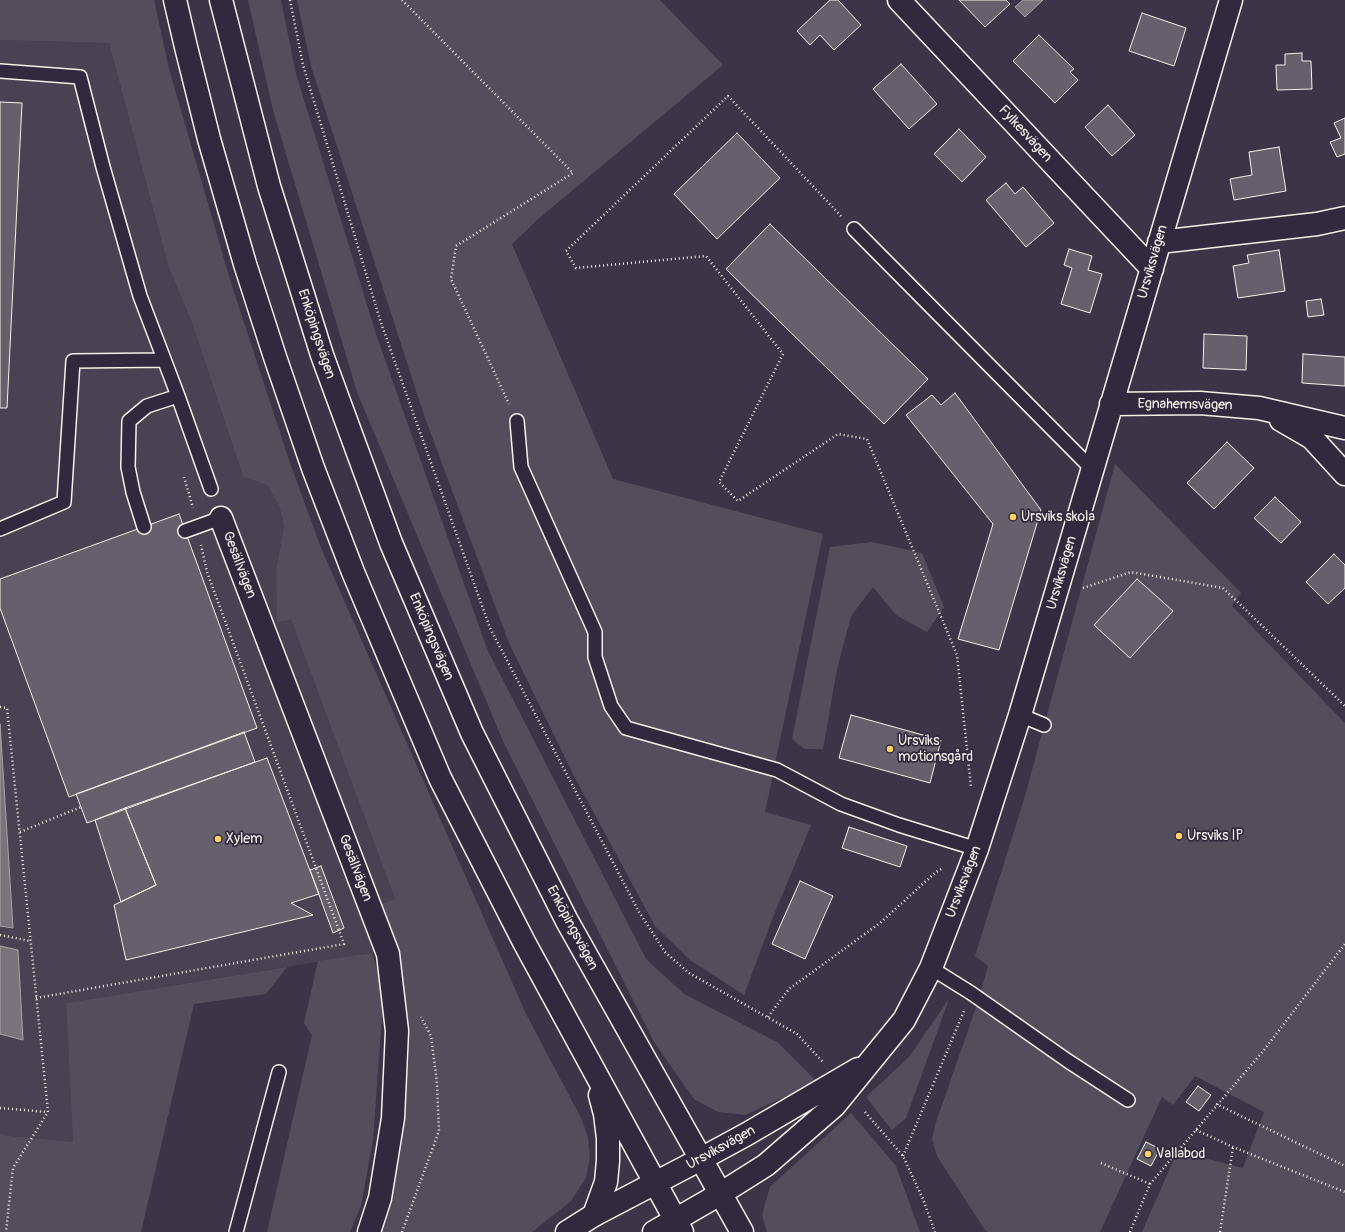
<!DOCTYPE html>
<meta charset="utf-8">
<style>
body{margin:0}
canvas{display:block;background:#3b3647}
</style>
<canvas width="1345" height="1232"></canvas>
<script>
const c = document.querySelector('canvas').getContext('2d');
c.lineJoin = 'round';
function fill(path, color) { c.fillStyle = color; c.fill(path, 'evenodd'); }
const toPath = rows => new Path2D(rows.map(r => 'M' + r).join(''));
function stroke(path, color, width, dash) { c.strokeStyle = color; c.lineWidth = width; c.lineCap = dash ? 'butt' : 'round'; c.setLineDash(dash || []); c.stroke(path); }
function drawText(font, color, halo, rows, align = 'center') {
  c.font = font + ' Pangolin,sans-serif'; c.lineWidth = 3.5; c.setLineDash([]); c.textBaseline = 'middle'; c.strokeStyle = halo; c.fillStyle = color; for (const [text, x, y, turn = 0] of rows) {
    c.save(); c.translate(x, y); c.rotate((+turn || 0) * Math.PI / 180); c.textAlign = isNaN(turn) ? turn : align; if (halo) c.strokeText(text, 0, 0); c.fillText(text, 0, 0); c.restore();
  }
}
fill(toPath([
 [0,40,109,43,168,265,193,325,267,485,279,505,284,526,276,570,278,623,291,618,395,899,378,905,395,949,66,1003,73,1142,0,1135]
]), '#484352');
fill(toPath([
 [0,0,154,0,169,69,231,283,289,460,321,548,526,1014,581,1118,588,1137,590,1157,586,1178,571,1201,532,1232,379,1232,402,1113,409,1058,402,968,378,905,395,899,291,619,277,623,276,570,284,526,279,505,267,485,243,476,193,325,168,265,109,43,0,40],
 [248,0,281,0,296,74,376,334,487,649,646,959,684,994,777,1042,817,1082,745,1115,718,1112,694,1099,654,1042,503,741,357,392,273,110],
 [297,0,660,0,723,65,538,219,512,244,613,479,823,534,765,812,811,825,773,917,744,995,690,960,655,926,575,778,509,643,424,415,311,66],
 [1115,464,1241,593,1232,606,1345,723,1345,1232,1142,1232,1174,1159,1200,1157,1243,1168,1264,1112,1195,1076,1173,1105,1162,1097,1100,1232,989,1232,985,1230,937,1156,932,1139,935,1125,979,999,988,966,975,956,1025,796],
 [872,542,922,553,944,607,927,632,896,615,873,587,851,616,837,669,823,749,805,749,792,739,830,547],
 [372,953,380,980,382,1015,373,1140,361,1206,350,1232,267,1232,312,1035,304,1023,318,961],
 [287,967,266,994,194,1004,141,1232,0,1232,0,1135,73,1142,66,1003],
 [949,999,906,1118,892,1130,866,1097,909,1057],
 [851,1113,896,1166,920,1232,767,1232,762,1215,770,1187]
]), '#534e5c');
const water = toPath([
 [1023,0,1043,0,1025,17,1015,7,1023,0],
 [0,724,13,928,0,926,0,724],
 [0,946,18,950,23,1040,0,1034,0,946]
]);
fill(water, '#78747b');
stroke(water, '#aaa6a7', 1);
const building = toPath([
 [830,0,838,0,861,25,834,50,820,35,810,45,797,31,830,0],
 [959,0,1006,0,1010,4,985,27,959,0],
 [1142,13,1186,28,1174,66,1129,51,1142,13],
 [1039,35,1074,69,1070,72,1078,80,1055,103,1013,61,1039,35],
 [1302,53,1302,61,1311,61,1312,89,1277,90,1276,65,1285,65,1285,54,1302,53],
 [901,64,937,104,909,129,873,89,901,64],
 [0,102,22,103,7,408,0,408,0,102],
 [1108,105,1135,135,1112,156,1085,127,1108,105],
 [1345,118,1345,154,1337,157,1330,142,1341,138,1334,123,1345,118],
 [959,129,986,157,962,182,934,154,959,129],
 [737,133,780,178,717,239,674,194,737,133],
 [1279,147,1286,191,1234,200,1230,179,1252,175,1249,152,1279,147],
 [1006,183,1015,194,1023,187,1054,223,1026,247,986,200,1006,183],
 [770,224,928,379,884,424,726,269,770,224],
 [1069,249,1092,256,1088,270,1102,274,1090,313,1061,304,1072,268,1064,265,1069,249],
 [1279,250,1285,291,1238,298,1233,266,1249,263,1247,255,1279,250],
 [1321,299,1324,315,1308,317,1306,301,1321,299],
 [1204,334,1247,336,1246,370,1203,368,1204,334],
 [1303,354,1345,357,1345,386,1302,383,1303,354],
 [955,393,1041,510,999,650,958,639,993,524,906,415,932,395,941,405,955,393],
 [1227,442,1254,468,1214,509,1187,483,1227,442],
 [1275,497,1301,522,1281,543,1254,518,1275,497],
 [179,514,257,728,69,797,0,608,0,579,179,514],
 [1334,554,1345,565,1345,588,1328,604,1306,582,1334,554],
 [1137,579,1173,611,1130,658,1094,625,1137,579],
 [851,715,941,740,930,783,839,758,851,715],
 [244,732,255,762,87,823,76,794,244,732],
 [267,758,319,894,291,903,313,915,126,960,114,905,156,885,125,808,267,758],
 [125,808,156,885,121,902,95,820,125,808],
 [849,827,907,846,900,867,842,848,849,827],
 [321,866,344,928,333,933,310,870,321,866],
 [800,881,833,896,805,959,772,944,800,881],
 [1198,1086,1211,1095,1199,1111,1186,1102,1198,1086],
 [1146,1142,1160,1149,1151,1166,1137,1159,1146,1142]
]);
fill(building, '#65616c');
stroke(building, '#f4f1e8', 1);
const service = toPath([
 [0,71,80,77,103,167,140,296,178,396,211,489],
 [854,229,1092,469],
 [517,421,521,467,595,632,595,657,611,706,626,728,777,770,841,804,899,825,977,849],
 [144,527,133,492,128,467,129,421,147,406,178,396],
 [0,529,64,502,73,361,164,360],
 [185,531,221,518],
 [1020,715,1044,725],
 [931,968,971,993,1068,1061,1128,1100],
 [236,1232,279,1072]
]);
const minor = toPath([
 [899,0,1152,269],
 [1159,242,1317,224,1345,218],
 [1111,404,1200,403,1259,408,1345,428],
 [1281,420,1312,438,1345,474],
 [221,518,388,954,397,1031,393,1118,380,1198,369,1232],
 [701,1159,747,1134,858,1069],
 [720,1194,766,1165,834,1106,904,1020,931,968,977,849,1020,715,1231,0]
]);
const tertiary = toPath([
 [567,1232,594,1215,701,1159],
 [654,1232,720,1194]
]);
const secondary = toPath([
 [175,0,186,47,209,139,245,264,275,357,313,468,353,572,440,778,524,942,682,1232],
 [221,0,269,186,322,355,391,543,472,733,567,921,742,1232],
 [594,1215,606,1182,608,1161,608,1138,605,1114,600,1095]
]);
stroke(service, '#f4f1e8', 16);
stroke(minor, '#f4f1e8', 25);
stroke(tertiary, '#f4f1e8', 25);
stroke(secondary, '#f4f1e8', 25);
stroke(toPath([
 [290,0,303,65,381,323,490,628,639,912,665,952,689,973,797,1034,823,1062],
 [402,0,573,173,456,246,451,279,509,404],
 [841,216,728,96,566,251,576,268,706,256,783,354,719,482,738,501,838,434,867,439,957,655,971,787],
 [184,477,193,508],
 [1083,588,1131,572,1223,588,1345,706],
 [0,707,7,708,48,1112,13,1168,6,1232],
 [20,832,81,807],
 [0,935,30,941],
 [36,998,344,944,207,572,201,545],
 [768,1017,789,989,880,923,936,872,943,868],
 [1216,1104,1345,1166],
 [0,1108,47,1112],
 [865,1112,903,1156,923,1199,935,1232],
 [1196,1130,1233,1147,1345,1192],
 [903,1156,964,1011],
 [1101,1163,1150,1184],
 [402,1232,439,1131,437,1083,431,1036,421,1017],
 [1130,1232,1150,1184,1264,1050,1345,944],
 [1220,1232,1233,1147]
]), '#f4f1e8', 2.5, [1, 3]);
stroke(service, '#2f2a3d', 13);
stroke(minor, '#2f2a3d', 22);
stroke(tertiary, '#2f2a3d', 22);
stroke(secondary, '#2f2a3d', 22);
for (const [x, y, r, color] of [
 [1013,517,4,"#ffd166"],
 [890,749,4,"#ffd166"],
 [1179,836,4,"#ffd166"],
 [218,839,4,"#ffd166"],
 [1148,1154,4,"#ffd166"]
]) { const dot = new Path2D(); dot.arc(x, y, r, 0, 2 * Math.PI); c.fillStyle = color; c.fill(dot); stroke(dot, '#2f2a3d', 1.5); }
drawText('14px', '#f4f1e8', '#2f2a3d', [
 ["Fylkesvägen",1025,134,47],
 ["Ursviksvägen",1153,262,-74],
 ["Enköpingsvägen",316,334,72],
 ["Egnahemsvägen",1185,405,1],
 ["Gesällvägen",239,565,69],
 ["Ursviksvägen",1062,573,-74],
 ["Enköpingsvägen",431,637,67],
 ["Gesällvägen",355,868,69],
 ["Ursviksvägen",964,882,-69],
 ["Enköpingsvägen",572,928,62],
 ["Ursviksvägen",721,1148,-29]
]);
drawText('14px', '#f4f1e8', '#2f2a3d', [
 ["Ursviks skola",1021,517],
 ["Ursviks",898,741],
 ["motionsgård",898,757],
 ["Ursviks IP",1187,836],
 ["Xylem",226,839],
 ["Vallabod",1156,1154]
], 'left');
</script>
